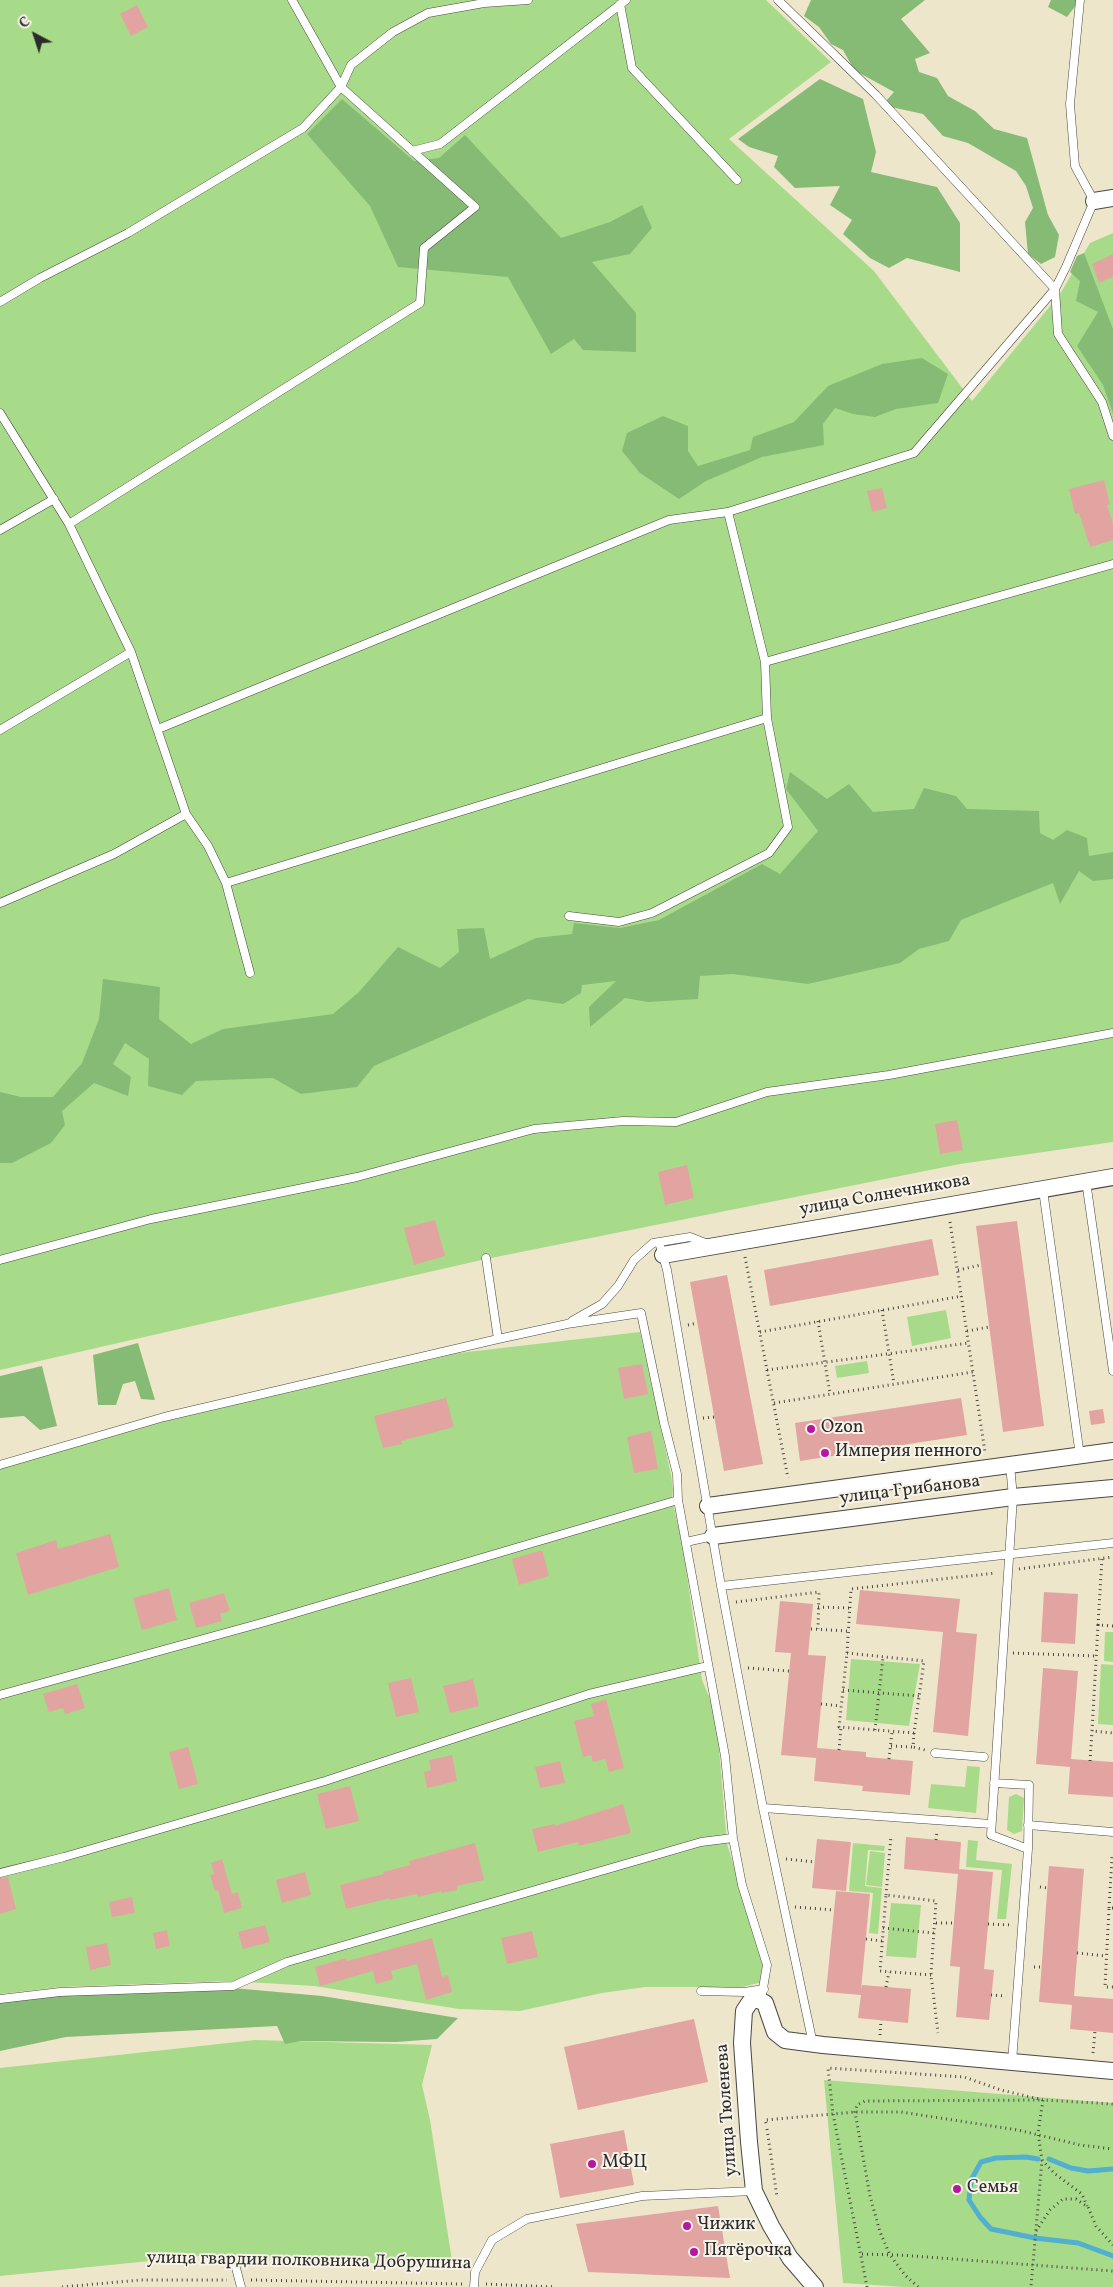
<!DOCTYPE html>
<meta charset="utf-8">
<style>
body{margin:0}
#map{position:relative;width:1113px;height:2287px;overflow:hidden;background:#eee6ca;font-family:Vollkorn,serif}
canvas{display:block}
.north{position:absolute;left:10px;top:10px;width:50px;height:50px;-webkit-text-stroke:4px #f7f3e8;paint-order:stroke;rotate:320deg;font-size:14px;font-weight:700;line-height:20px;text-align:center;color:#2b2b2b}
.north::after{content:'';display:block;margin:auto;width:18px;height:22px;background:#2b2b2b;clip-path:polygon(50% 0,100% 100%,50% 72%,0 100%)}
</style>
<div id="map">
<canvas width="1113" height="2287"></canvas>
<div class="north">С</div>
</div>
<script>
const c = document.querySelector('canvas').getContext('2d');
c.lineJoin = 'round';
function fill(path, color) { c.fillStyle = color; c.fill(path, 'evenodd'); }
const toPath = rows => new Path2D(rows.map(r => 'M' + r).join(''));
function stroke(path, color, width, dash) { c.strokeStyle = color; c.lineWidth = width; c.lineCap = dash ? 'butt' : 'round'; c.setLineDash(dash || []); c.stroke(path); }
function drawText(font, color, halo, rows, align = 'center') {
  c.font = font + ' Vollkorn,serif'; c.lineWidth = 4; c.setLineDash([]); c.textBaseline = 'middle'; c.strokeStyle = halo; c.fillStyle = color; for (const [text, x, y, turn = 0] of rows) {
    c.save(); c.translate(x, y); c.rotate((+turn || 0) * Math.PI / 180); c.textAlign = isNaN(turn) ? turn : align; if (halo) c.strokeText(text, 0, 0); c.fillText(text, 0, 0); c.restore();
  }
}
fill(toPath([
 [0,0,766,0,831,62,729,139,874,271,972,401,1060,294,1090,243,1113,233,1113,1142,960,1164,486,1259,0,1370],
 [946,1310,951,1338,912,1346,907,1317],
 [640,1332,671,1475,673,1489,672,1499,683,1547,702,1680,716,1713,727,1844,768,1971,767,1981,742,1987,645,1987,602,1993,520,2011,459,2009,314,1986,229,1981,61,1987,0,1994,0,1469,166,1421,459,1353],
 [867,1361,869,1373,837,1378,835,1366],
 [1105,1632,1113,1632,1113,1662,1104,1661],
 [851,1659,920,1664,909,1726,846,1720],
 [1101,1664,1113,1665,1113,1725,1098,1724],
 [967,1766,980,1767,976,1813,928,1808,931,1784,965,1787],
 [1016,1794,1024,1798,1022,1831,1014,1834,1007,1830,1009,1797],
 [968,1840,978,1841,976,1860,1012,1864,1006,1919,997,1919,1002,1870,966,1867],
 [853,1843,885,1846,884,1851,868,1850,865,1886,882,1888,878,1934,869,1933,873,1893,849,1891],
 [870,1851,885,1853,882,1887,866,1885],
 [891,1903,921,1905,916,1958,886,1956],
 [255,2040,432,2045,422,2085,430,2120,453,2267,210,2255,0,2276,0,2068],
 [824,2080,1113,2103,1113,2287,904,2287,843,2283]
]), '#a8db89');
fill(toPath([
 [811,0,925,0,901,19,930,53,915,59,919,72,937,78,948,96,975,111,994,129,1027,138,1048,215,1059,235,1055,257,1041,264,1028,254,1025,222,1033,208,1026,186,1016,171,968,143,943,136,923,114,891,107,886,101,894,92,854,70,843,50,831,44,819,27,804,16],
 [1051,0,1080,0,1067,17,1048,7],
 [820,79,863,99,876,152,871,172,937,187,960,223,960,272,907,258,889,268,870,258,843,234,852,220,830,205,840,186,795,188,774,167,778,156,749,147,738,139],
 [342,99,414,161,439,158,465,135,561,238,610,222,642,205,652,228,630,254,592,262,636,313,636,352,583,350,574,339,551,354,508,277,398,267,370,206,307,134],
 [1084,253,1113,329,1113,414,1103,385,1077,346,1098,312,1076,301,1080,281,1070,272,1077,256],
 [922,358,948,374,938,403,896,409,875,417,853,414,835,408,823,424,824,445,762,457,706,481,679,499,640,473,622,451,627,433,663,416,688,426,688,451,698,466,750,450,753,437,794,422,828,386,882,364],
 [790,772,827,799,849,784,873,812,914,809,924,788,956,796,967,809,1039,811,1040,833,1053,840,1067,830,1087,838,1089,856,1113,852,1113,879,1093,881,1079,871,1060,904,1053,883,961,920,949,941,919,949,900,963,808,984,733,974,700,976,698,999,648,1002,625,998,590,1027,589,1007,616,981,582,985,581,993,563,1004,528,999,374,1066,357,1087,301,1094,273,1078,196,1081,182,1095,148,1086,149,1059,125,1043,113,1064,131,1077,128,1096,94,1083,62,1111,65,1125,51,1143,12,1163,0,1163,0,1092,21,1097,53,1097,82,1063,99,1019,103,979,160,987,159,1019,191,1044,223,1029,333,1014,359,992,398,947,440,968,459,952,457,929,484,928,490,959,536,938,572,934,574,923,620,928,659,920,762,864,780,874,818,831,786,789],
 [138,1343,155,1400,141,1399,135,1381,123,1384,116,1405,98,1405,93,1355],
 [42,1366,57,1426,40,1430,24,1416,0,1418,0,1376],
 [233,1988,322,1996,458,2018,437,2039,396,2042,301,2041,285,2044,277,2026,66,2037,0,2051,0,2001,60,1994]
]), '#86bb75');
stroke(toPath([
 [1038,2159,1026,2157,996,2158,981,2162,971,2180,969,2200,980,2217,991,2229,1035,2238,1078,2243,1113,2256],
 [1049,2159,1071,2168,1088,2171,1113,2169]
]), '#51afd0', 5);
fill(toPath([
 [137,5,148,27,131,36,120,14],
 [1113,254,1113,277,1099,283,1092,264],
 [1104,480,1110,504,1107,505,1113,523,1113,540,1090,547,1079,513,1075,514,1069,489],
 [882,488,887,508,872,512,867,491],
 [957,1120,963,1150,940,1154,935,1124],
 [687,1165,694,1198,665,1205,658,1172],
 [435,1220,445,1256,414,1265,404,1228],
 [1017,1221,1044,1426,1003,1432,976,1226],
 [932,1239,939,1275,770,1306,764,1270],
 [727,1275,763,1464,724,1471,690,1282],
 [642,1364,648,1394,624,1399,618,1368],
 [446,1398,454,1427,401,1441,402,1444,383,1448,374,1416],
 [961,1398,967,1435,800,1461,795,1423],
 [1103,1409,1105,1423,1091,1425,1089,1411],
 [651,1431,658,1469,634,1473,627,1437],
 [110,1534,119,1567,28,1595,16,1553,56,1540,58,1549],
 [542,1550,549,1576,519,1585,512,1559],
 [169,1588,177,1620,142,1630,133,1598],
 [860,1590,960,1599,956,1632,977,1634,968,1736,933,1732,943,1632,856,1624],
 [1044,1592,1078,1594,1075,1644,1041,1642],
 [224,1593,230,1611,220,1614,222,1621,196,1628,189,1603],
 [780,1601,813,1604,808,1655,826,1656,816,1758,781,1755,791,1653,775,1652],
 [1043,1668,1078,1671,1071,1759,1113,1762,1113,1797,1068,1794,1070,1767,1036,1764],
 [411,1678,419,1712,396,1717,388,1683],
 [473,1679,479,1706,450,1713,443,1686],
 [77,1684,85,1708,65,1714,63,1708,49,1712,43,1694],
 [606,1699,624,1768,609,1772,605,1759,593,1762,591,1755,583,1757,574,1721,594,1716,591,1704],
 [188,1747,198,1784,179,1789,169,1752],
 [817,1748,866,1752,866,1757,913,1761,910,1795,862,1791,863,1786,814,1781],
 [452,1755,457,1781,427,1788,424,1772,431,1770,429,1760],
 [560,1761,565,1783,540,1788,535,1767],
 [350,1786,359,1821,326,1829,317,1794],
 [623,1804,631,1833,579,1846,578,1842,538,1852,532,1829,555,1824,555,1826],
 [906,1837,961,1842,959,1871,959,1869,993,1872,984,1969,994,1970,989,2020,956,2017,960,1967,950,1966,958,1874,904,1869],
 [817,1839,851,1842,846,1891,812,1888],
 [475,1843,484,1880,457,1886,457,1890,442,1893,441,1891,418,1897,417,1894,390,1900,390,1898,346,1909,340,1885,384,1874,383,1872,410,1865,409,1861],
 [222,1859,232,1894,238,1892,242,1908,224,1913,218,1890,215,1891,210,1875,214,1874,211,1863],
 [1049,1866,1084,1869,1074,1996,1113,1999,1113,2033,1070,2029,1072,2005,1039,2002],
 [305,1872,311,1895,282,1903,276,1880],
 [8,1877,16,1909,0,1914,0,1878],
 [836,1891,870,1894,861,1990,862,1985,911,1989,908,2023,858,2018,861,1995,826,1992],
 [132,1897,135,1913,112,1917,109,1902],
 [265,1925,270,1942,243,1949,238,1932],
 [167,1930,170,1946,156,1949,153,1933],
 [532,1931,538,1957,507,1964,501,1938],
 [432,1938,442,1977,448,1975,452,1992,426,2000,417,1964,391,1971,393,1979,376,1984,373,1971,320,1986,315,1967,346,1958,347,1961],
 [107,1943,111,1965,90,1970,86,1947],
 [694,2019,708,2082,578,2110,564,2047],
 [624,2130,634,2185,560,2198,550,2144],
 [718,2206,730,2278,588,2272,576,2224]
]), '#e2a4a0');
const lane = toPath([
 [292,0,341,87],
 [778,0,876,95,1055,289,1058,334,1102,402,1113,436],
 [620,4,632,68,737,180],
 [341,87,351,65,393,32,428,13,484,3,528,0],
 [412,151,440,144,626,0],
 [0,302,40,278,128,233,303,128,341,87,475,207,424,248,420,303,69,524],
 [0,413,69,524,131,652,186,814,208,846,226,883,250,973],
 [0,530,54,499],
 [765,662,1113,564],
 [158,729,669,520,728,512,914,453,1055,289,1066,267,1094,201,1075,166,1070,104,1080,0],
 [0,730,131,652],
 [226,883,767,718],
 [0,903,114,854,186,814],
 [569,916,619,922,652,913,769,853,788,827,767,718,765,662,728,512],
 [1086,1181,1113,1371],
 [1043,1190,1080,1456],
 [659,1242,667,1270,721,1586,1113,1543],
 [486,1258,498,1339],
 [0,1260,151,1219,357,1177,534,1129,623,1121,676,1122,767,1092,889,1075,1113,1033],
 [572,1321,602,1304,618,1286,634,1260,653,1243,690,1237,708,1244],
 [0,1465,164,1417,498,1339,567,1324,641,1313,664,1423,677,1474,678,1500,265,1622,0,1695],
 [1010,1465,1013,1497,991,1835,1028,1849,1012,2062],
 [678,1500,725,1756,733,1838,742,1885,767,1965,761,2000],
 [686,1542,713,1536],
 [721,1586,763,1808,813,2044],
 [935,1753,984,1757],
 [994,1783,1029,1785,1028,1849],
 [763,1808,991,1824],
 [1028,1825,1113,1832],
 [0,1873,64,1857,325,1781,589,1694,708,1666],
 [701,1991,744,1992,764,1989],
 [0,1999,60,1992,233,1986,287,1962,701,1842,733,1838],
 [236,2268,241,2287],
 [474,2287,475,2272,492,2240,527,2219,642,2196,754,2191]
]);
const street = toPath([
 [1094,201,1113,198],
 [663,1255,1113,1177],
 [708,1506,1113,1451],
 [713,1536,1013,1497,1113,1488],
 [815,2287,790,2258,771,2226,754,2191,749,2142,742,2043,744,2011,750,2002,756,1999,765,2003,775,2032,785,2040,823,2045,1113,2071]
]);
stroke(lane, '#484743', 9);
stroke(street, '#484743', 18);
stroke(toPath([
 [950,1222,985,1452],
 [745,1257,788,1478],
 [958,1270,981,1265],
 [882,1310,894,1384],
 [818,1321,830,1394],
 [688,1325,697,1323],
 [967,1331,989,1327],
 [760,1332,962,1296],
 [767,1370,969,1343],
 [774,1403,973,1372],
 [703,1418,715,1417],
 [1019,1569,1113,1557],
 [736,1602,819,1592,818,1629],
 [818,1607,850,1608],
 [1098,1625,1102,1558],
 [1113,1626,1098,1625,1092,1731,1113,1733],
 [811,1629,848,1631],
 [847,1653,924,1661,914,1733,839,1727,847,1653,851,1589,996,1573],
 [1013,1653,1096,1656],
 [748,1668,789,1671],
 [843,1690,919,1696],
 [821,1704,841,1706],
 [875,1730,883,1657],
 [914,1733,913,1747,925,1750],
 [891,1746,913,1747],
 [839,1750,841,1727],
 [889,1759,892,1732],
 [1090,1761,1092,1731],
 [936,1840,937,1831],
 [786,1859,815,1862],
 [1040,1887,1048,1888],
 [886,1895,891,1836],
 [795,1907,834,1910],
 [1109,1908,1112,1857],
 [1113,1908,1109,1908,1105,1987,1113,1987],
 [936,1923,954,1923],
 [988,1924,1012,1925],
 [883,1928,934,1933],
 [866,1939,882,1941],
 [1077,1953,1106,1956],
 [1034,1967,1042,1967],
 [931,1975,880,1971,886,1895,936,1901,931,1975,938,2033],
 [886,1987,889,1972],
 [991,1995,1006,1996],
 [880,2035,881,2020],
 [1093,2053,1095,2031],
 [766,2123,765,2120,855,2112,901,2112,1018,2130,1080,2145,1113,2149],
 [767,2129,777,2197],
 [1042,2160,1054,2173,1082,2194,1087,2206],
 [1036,2231,1050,2210,1063,2199,1076,2199,1088,2207,1096,2226,1113,2245],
 [862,2254,900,2255,1113,2271],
 [251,2280,462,2284],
 [486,2284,555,2287],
 [62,2287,141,2280,227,2280],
 [867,2287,833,2114,828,2068,964,2077,1001,2090,1043,2100,1113,2104],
 [918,2287,905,2275,890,2255,880,2232,870,2196,855,2112,857,2105,865,2101,1043,2100,1038,2133,1042,2160,1031,2287]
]), '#484743', 3, [1, 4]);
stroke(lane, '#fff', 8);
stroke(street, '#fff', 16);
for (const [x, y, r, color] of [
 [811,1429,5,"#b5179e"],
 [825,1453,5,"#b5179e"],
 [592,2164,5,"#b5179e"],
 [957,2189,5,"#b5179e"],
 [687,2226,5,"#b5179e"],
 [694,2252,5,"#b5179e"]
]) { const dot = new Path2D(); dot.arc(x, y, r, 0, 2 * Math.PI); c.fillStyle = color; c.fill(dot); stroke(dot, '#f7f3e8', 2); }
drawText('18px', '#2b2b2b', '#f7f3e8', [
 ["улица Солнечникова",885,1196,-10],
 ["улица Грибанова",910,1491,-7],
 ["улица Тюленева",728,2110,-94],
 ["улица гвардии полковника Добрушина",309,2262,1]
]);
drawText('18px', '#2b2b2b', '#f7f3e8', [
 ["Ozon",821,1429],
 ["Империя пенного",835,1453],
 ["МФЦ",602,2164],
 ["Семья",967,2189],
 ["Чижик",697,2226],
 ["Пятёрочка",704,2252]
], 'left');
</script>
